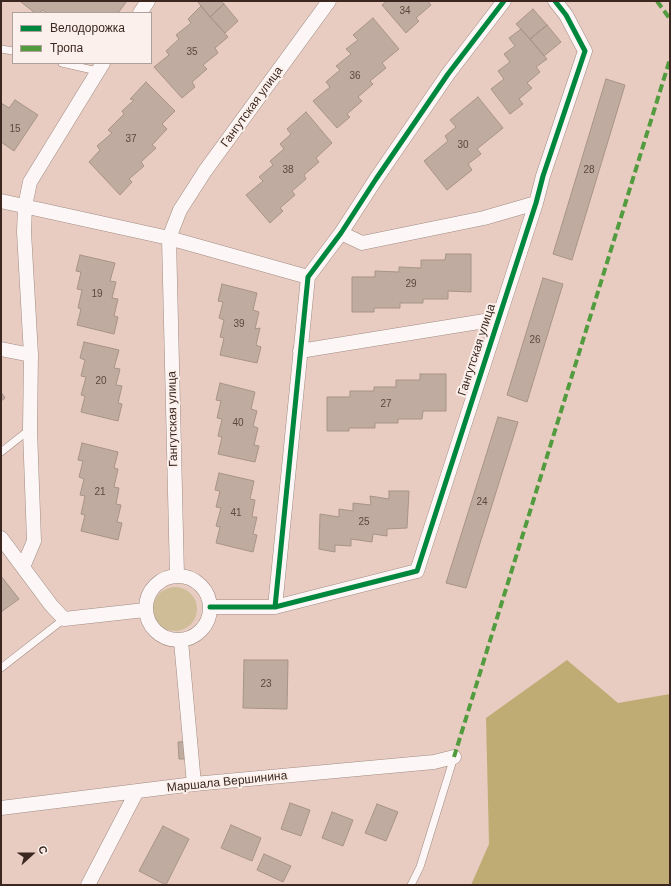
<!DOCTYPE html>
<meta charset="utf-8">
<style>
body{margin:0}
#map{position:relative;width:671px;height:886px;overflow:hidden;background:#e8ccc1;font-family:Helvetica,sans-serif}
canvas{display:block}
.frame{position:absolute;inset:0;border:2px solid #3b271f;pointer-events:none}
.legend{position:absolute;left:12px;top:12px;width:140px;height:52px;box-sizing:border-box;background:#fbf0ec;border:1px solid #aea09a;margin:0;padding:5px 7px;list-style:none;font-size:12px;color:#3b271f}
.legend li{display:flex;align-items:center;gap:8px;height:20px}
.legend b{width:20px;border:1px solid #aea09a}
.north{position:absolute;left:12px;top:834px;width:40px;height:40px;-webkit-text-stroke:3px #fbf0ec;paint-order:stroke;rotate:69deg;font-size:11px;font-weight:700;line-height:16px;text-align:center;color:#3b271f}
.north::after{content:'';display:block;margin:auto;width:14px;height:18px;background:#3b271f;clip-path:polygon(50% 0,100% 100%,50% 72%,0 100%)}
</style>
<div id="map">
<canvas width="671" height="886"></canvas>
<div class="frame"></div>
<ul class="legend">
<li><b style="height:5px;background:#00873e"></b>Велодорожка</li>
<li><b style="height:5px;background:#529c3f"></b>Тропа</li>
</ul>
<div class="north">С</div>
</div>
<script>
const c = document.querySelector('canvas').getContext('2d');
c.lineJoin = 'round';
function fill(path, color) { c.fillStyle = color; c.fill(path, 'evenodd'); }
const toPath = rows => new Path2D(rows.map(r => 'M' + r).join(''));
function stroke(path, color, width, dash) { c.strokeStyle = color; c.lineWidth = width; c.lineCap = dash ? 'butt' : 'round'; c.setLineDash(dash || []); c.stroke(path); }
function drawText(font, color, halo, rows, align = 'center') {
  c.font = font + ' Helvetica,sans-serif'; c.lineWidth = 4; c.setLineDash([]); c.textBaseline = 'middle'; c.strokeStyle = halo; c.fillStyle = color; for (const [text, x, y, turn = 0] of rows) {
    c.save(); c.translate(x, y); c.rotate((+turn || 0) * Math.PI / 180); c.textAlign = isNaN(turn) ? turn : align; if (halo) c.strokeText(text, 0, 0); c.fillText(text, 0, 0); c.restore();
  }
}
fill(toPath([
 '153 609a22 22 0 1 1 44 0a22 22 0 1 1-44 0Z'
]), '#cebd97');
fill(toPath([
 [567,660,618,703,670,694,670,885,471,885,489,844,486,718]
]), '#bfac75');
const building = toPath([
 [22,1,127,1,118,13,46,13,43,10,39,13,35,13,21,2,22,1],
 [197,1,221,1,224,4,210,17,197,1],
 [387,1,428,1,431,5,416,18,419,21,406,33,382,5,387,1],
 [224,4,238,21,225,33,210,17,224,4],
 [201,6,228,37,215,48,218,53,203,65,207,69,192,82,195,87,182,98,154,67,169,55,166,51,179,39,176,35,191,23,188,19,201,6],
 [533,9,547,25,530,39,516,24,533,9],
 [373,18,399,49,382,63,386,68,370,81,373,84,358,97,362,101,347,114,350,117,337,128,313,101,330,87,326,82,340,70,336,66,351,54,346,49,358,40,353,35,373,18],
 [547,25,561,42,544,56,530,39,547,25],
 [521,29,547,59,536,67,540,72,527,83,532,88,519,99,523,104,510,114,491,89,504,79,498,71,510,62,504,54,515,46,509,38,521,29],
 [606,79,625,85,572,260,553,254,606,79],
 [146,82,175,111,162,124,167,129,152,145,156,148,141,162,144,166,129,179,132,182,120,195,89,162,100,150,97,146,112,133,108,130,124,114,122,111,134,100,130,99,146,82],
 [478,97,503,128,477,149,481,154,468,164,472,170,447,190,424,161,448,141,445,136,456,127,450,120,478,97],
 [15,100,38,115,14,151,1,142,1,103,9,108,15,100],
 [306,112,332,143,316,158,319,162,304,175,306,179,292,191,295,195,280,208,283,211,270,223,246,195,263,181,259,177,273,165,270,161,284,149,280,144,291,134,287,129,306,112],
 [446,254,471,254,471,292,448,291,448,299,423,299,423,303,400,303,400,308,374,308,374,312,352,312,352,277,375,277,375,271,399,272,399,267,421,268,421,260,445,260,446,254],
 [80,255,115,263,110,281,116,282,112,298,118,299,114,316,118,317,114,334,77,325,81,309,78,308,82,290,77,289,81,272,76,271,80,255],
 [543,278,563,284,527,402,507,395,543,278],
 [222,284,257,293,253,310,259,312,255,329,260,328,256,345,261,347,257,363,220,355,224,338,220,337,224,320,219,318,223,302,218,301,222,284],
 [84,342,119,350,114,368,120,369,116,385,122,386,118,403,122,404,118,421,81,412,85,396,81,395,86,377,81,376,85,360,80,358,84,342],
 [420,374,446,374,446,411,423,411,422,419,398,419,398,423,375,423,375,428,349,428,349,431,327,431,327,397,350,397,350,391,374,391,374,387,396,387,396,380,420,380,420,374],
 [220,383,255,392,251,409,257,411,253,426,258,428,254,445,259,446,255,462,218,454,222,437,218,436,222,419,217,418,221,401,216,400,220,383],
 [1,392,5,398,1,401,1,392],
 [498,417,518,422,466,588,446,583,498,417],
 [82,443,118,452,114,468,118,469,114,487,119,488,116,504,121,505,117,522,122,523,118,540,81,531,85,515,81,514,85,496,80,495,84,479,79,477,83,461,78,460,82,443],
 [219,473,254,481,250,499,255,500,252,517,257,517,253,534,257,535,253,552,216,543,220,527,216,526,221,508,216,507,220,491,215,490,219,473],
 [389,491,409,491,407,528,387,529,387,536,373,534,372,542,351,539,351,546,335,545,335,552,319,549,320,514,339,517,339,509,353,511,353,503,371,505,370,496,389,499,389,491],
 [1,576,19,599,1,612,1,576],
 [244,660,288,660,287,709,243,708,244,660],
 [195,741,196,759,179,759,178,742,195,741],
 [290,803,310,810,301,836,281,829,290,803],
 [377,804,398,812,386,841,365,833,377,804],
 [332,812,353,820,343,846,322,838,332,812],
 [231,825,261,838,252,861,221,848,231,825],
 [163,826,189,839,166,885,139,871,163,826],
 [264,854,291,866,283,882,257,870,264,854]
]);
fill(building, '#bfab9f');
stroke(building, '#a79388', 1);
const lane = toPath([
 [1,49,13,51],
 [62,63,97,71],
 [1,452,29,430],
 [1,668,64,619],
 [411,885,420,867,454,757]
]);
const street = toPath([
 [140,13,148,1],
 [1,201,169,238,308,277],
 [341,233,362,243,484,218,536,203],
 [1,349,31,355],
 [300,351,497,319],
 [1,538,51,605,64,619,145,610],
 [23,567,34,541,30,430,31,355,24,232,25,206,30,182,103,63],
 '146 608a32 32 0 1 1 64 0a32 32 0 1 1-64 0Z',
 [177,576,169,238,180,210,205,171,329,1],
 [210,607,275,607,417,571,536,203,543,176,585,51,566,15,555,1],
 [275,607,308,277,341,233,376,179,448,74,504,1],
 [181,641,194,784],
 [1,808,194,784,434,762,454,757],
 [88,885,137,791]
]);
stroke(lane, '#a08b83', 8);
stroke(street, '#a08b83', 15);
stroke(lane, '#fcf7f6', 7);
stroke(street, '#fcf7f6', 14);
stroke(toPath([
 [657,1,670,19],
 [454,757,670,59]
]), '#529c3f', 4, [8, 4]);
stroke(toPath([
 [210,607,275,607,417,571,536,203,543,176,585,51,566,15,555,1],
 [275,607,308,277,341,233,376,179,448,74,504,1]
]), '#00873e', 5);
drawText('10px', '#5c483f', null, [
 ["34",405,11],
 ["35",192,52],
 ["36",355,76],
 ["15",15,129],
 ["37",131,139],
 ["30",463,145],
 ["38",288,170],
 ["28",589,170],
 ["29",411,284],
 ["19",97,294],
 ["39",239,324],
 ["26",535,340],
 ["20",101,381],
 ["27",386,404],
 ["40",238,423],
 ["21",100,492],
 ["24",482,502],
 ["41",236,513],
 ["25",364,522],
 ["23",266,684]
]);
drawText('12px', '#3b271f', '#fbf0ec', [
 ["Гангутская улица",252,107,-54],
 ["Гангутская улица",477,350,-72],
 ["Гангутская улица",173,419,-91],
 ["Маршала Вершинина",227,782,-6]
]);
</script>
